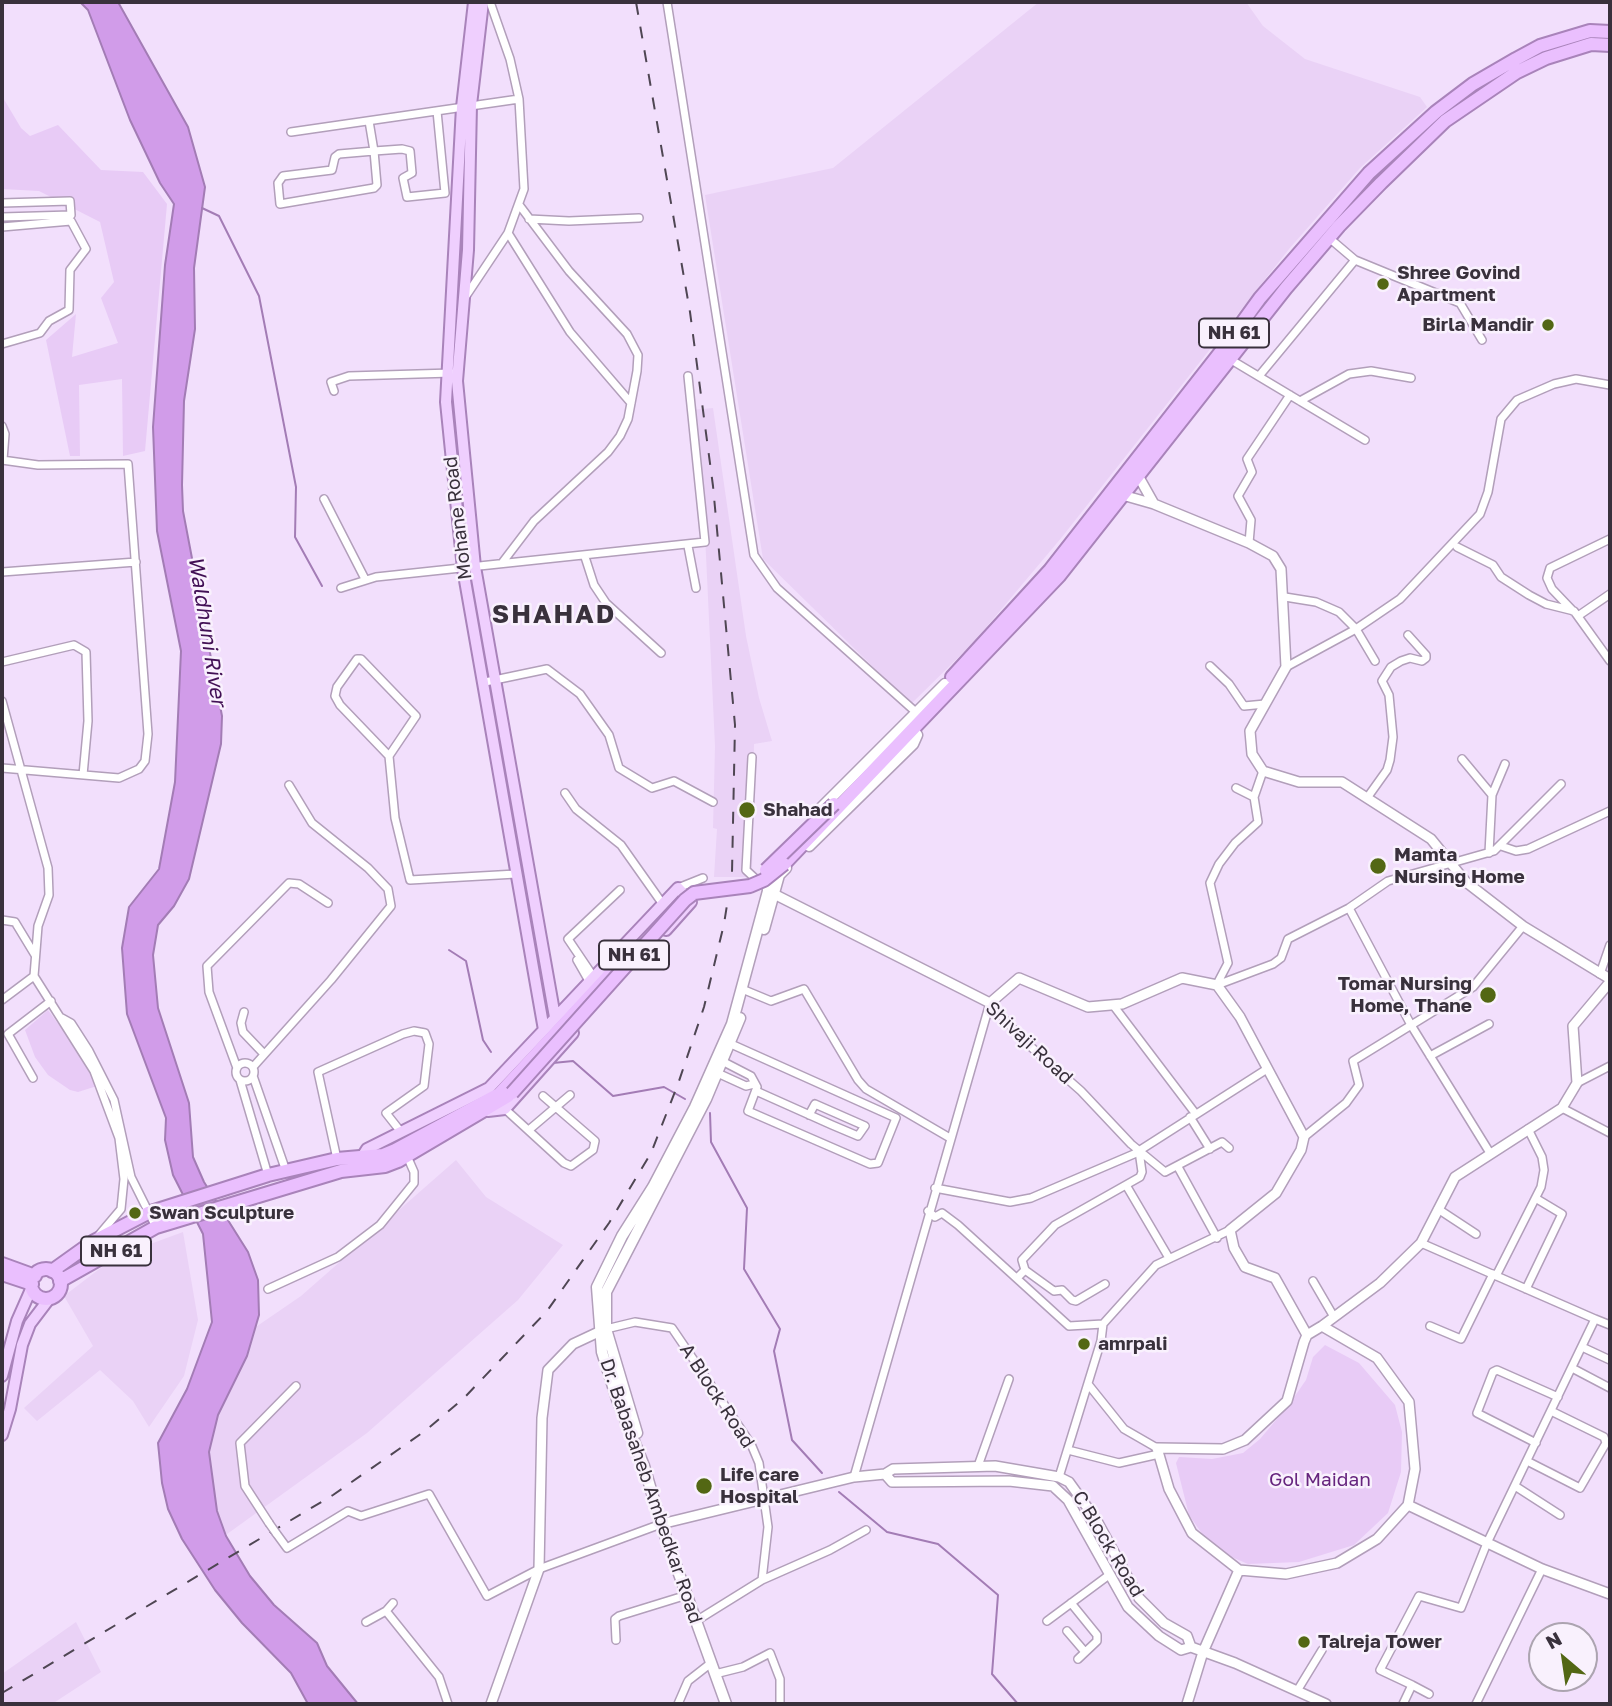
<!DOCTYPE html>
<style>
body{margin:0}
#map{position:relative;width:1612px;height:1706px;overflow:hidden;background:#f2dffc;font-family:"Golos Text",sans-serif}
canvas{display:block}
.frame{position:absolute;inset:0;border:4px solid #39313c;pointer-events:none}
.north{position:absolute;left:1528px;top:1622px;width:70px;height:70px;box-sizing:border-box;background:#f9f1fd;border:2px solid #aca4b0;border-radius:50%;rotate:331deg;font-size:19px;font-weight:700;line-height:28px;text-align:center;color:#39313c}
.north::after{content:'';display:block;margin:auto;width:24px;height:32px;background:#536714;clip-path:polygon(50% 0,100% 100%,50% 72%,0 100%)}
</style>
<div id="map">
<canvas width="1612" height="1706"></canvas>
<div class="frame"></div>
<div class="north">N</div>
</div>
<script>
const c = document.querySelector('canvas').getContext('2d');
c.lineJoin = 'round';
function fill(path, color) { c.fillStyle = color; c.fill(path, 'evenodd'); }
const toPath = rows => new Path2D(rows.map(r => 'M' + r).join(''));
function stroke(path, color, width, dash) { c.strokeStyle = color; c.lineWidth = width; c.lineCap = dash ? 'butt' : 'round'; c.setLineDash(dash || []); c.stroke(path); }
function drawText(font, color, halo, rows, align = 'center') {
  c.font = font + ' "Golos Text",sans-serif'; c.lineWidth = 5; c.setLineDash([]); c.textBaseline = 'middle'; c.strokeStyle = halo; c.fillStyle = color; for (const [text, x, y, turn = 0] of rows) {
    c.save(); c.translate(x, y); c.rotate((+turn || 0) * Math.PI / 180); c.textAlign = isNaN(turn) ? turn : align; if (halo) c.strokeText(text, 0, 0); c.fillText(text, 0, 0); c.restore();
  }
}
fill(toPath([
 [1039,2,1246,2,1263,26,1305,59,1420,97,1427,107,1360,168,1289,249,1062,537,973,643,911,704,763,559,705,195,833,168],
 [713,408,746,636,759,698,772,741,754,744,752,874,745,877,714,877,717,829,713,828,715,746,703,492,692,410],
 [456,1160,486,1197,563,1245,518,1300,367,1433,223,1537,202,1445,247,1333,301,1296],
 [183,1232,198,1320,184,1376,149,1427,133,1401,100,1370,37,1421,24,1408,93,1346,64,1296,115,1257],
 [76,1622,101,1672,52,1704,2,1704,2,1674]
]), '#ead2f6');
fill(toPath([
 [2,96,21,128,30,136,58,125,101,170,143,172,167,204,145,451,123,456,122,379,79,385,80,456,70,456,46,340,76,314,72,357,118,343,101,298,114,282,100,222,39,191,2,189],
 [48,1010,80,1053,97,1086,78,1092,70,1090,48,1075,35,1057,25,1030],
 [1325,1345,1359,1363,1395,1405,1402,1432,1401,1472,1388,1513,1354,1545,1299,1562,1248,1564,1227,1555,1203,1535,1189,1515,1176,1463,1179,1457,1212,1459,1243,1453,1260,1439,1288,1406,1306,1380,1313,1357]
]), '#e8cbf6');
const water = toPath([
 [80,2,118,2,188,127,205,187,194,268,195,329,184,401,182,485,183,511,222,716,221,744,189,879,174,906,158,925,153,955,158,1008,189,1103,193,1157,204,1182,248,1252,258,1280,259,1315,247,1356,218,1415,209,1452,217,1511,226,1536,250,1576,274,1605,317,1643,327,1666,358,1704,308,1704,291,1673,242,1623,215,1590,182,1539,168,1509,162,1483,158,1443,187,1389,212,1322,203,1234,173,1175,165,1140,166,1118,127,1014,122,948,129,907,159,869,175,782,181,651,157,531,153,427,165,265,174,204,160,183,130,120,88,10,80,2]
]);
fill(water, '#d19ce9');
stroke(water, '#a37cb5', 2);
stroke(toPath([
 [202,208,219,216,259,296,296,487,295,537,322,586],
 [449,950,466,961,483,1040,491,1052],
 [553,1063,573,1061,613,1096,664,1087,685,1099],
 [710,1113,711,1142,747,1208,744,1269,780,1329,774,1351,792,1440,822,1473],
 [839,1492,887,1532,938,1544,998,1595,992,1674,1018,1704]
]), '#a37cb5', 2);
const minor = toPath([
 [667,2,754,555,777,588,918,714],
 [369,121,374,151,377,185,374,188,280,204,278,183,283,176,332,170,335,157,339,154,374,151,402,149,410,151,412,173,403,178,407,197,445,193,437,111],
 [291,132,519,99],
 [2,203,70,201,71,215,2,217],
 [529,219,569,221,639,218],
 [2,227,71,221,86,249,70,270,69,310,49,321,40,333,2,344],
 [508,233,570,332,631,403],
 [1328,237,1355,260,1460,303,1482,340],
 [466,296,508,233,524,189,519,99,510,59,490,2],
 [1228,358,1365,440],
 [1259,376,1355,260],
 [334,391,331,382,349,376,452,373],
 [1300,401,1349,374,1371,371,1411,378],
 [2,426,5,434,3,460],
 [2,460,38,465,128,464,148,734,145,761,139,769,119,778,2,768],
 [324,499,365,579],
 [1249,543,1251,520,1238,496,1252,472,1247,459,1290,395],
 [688,546,696,588],
 [1457,547,1493,565,1501,577,1529,595,1546,604,1574,611,1610,661],
 [585,557,594,585,606,603,661,653],
 [502,563,534,521,608,452,620,436,628,419,637,371,638,355,627,334,569,271,520,206],
 [2,572,136,562],
 [341,588,376,577,705,542,688,376],
 [1285,597,1316,602,1339,612,1356,629,1375,661],
 [1573,611,1552,589,1547,578,1550,568,1610,539],
 [1578,616,1610,594],
 [2,662,74,645,86,652,88,721,83,775],
 [1210,666,1229,684,1244,706,1265,704],
 [1286,667,1356,629,1400,599,1480,514,1488,492,1501,419,1517,400,1554,384,1576,379,1610,385],
 [485,682,547,669,580,694,609,735,619,768,652,788,674,781,713,802],
 [2,701,48,868,49,895,38,926,34,976,94,1071,119,1138,124,1179,121,1209,99,1235],
 [389,756,340,705,335,696,337,687,357,659,361,659,416,716,389,756,395,818,410,880,516,874],
 [752,757,746,870,760,883],
 [1462,759,1492,795,1489,853],
 [1236,788,1254,797],
 [565,793,576,809,621,845,662,903],
 [1492,795,1505,764],
 [1367,798,1387,770,1390,760,1393,737,1389,695,1382,681,1391,667,1401,661,1410,658,1422,661,1426,658,1426,655,1408,635],
 [1501,846,1516,851,1528,849,1610,811],
 [678,888,703,878],
 [1349,908,1411,1025,1490,1153],
 [2,920,15,922,35,955],
 [577,960,589,981],
 [1600,974,1610,945],
 [593,976,568,939,620,890],
 [1217,984,1228,963,1210,883,1219,864,1235,843,1258,822,1254,797,1263,771],
 [1217,985,1273,964,1281,958,1288,939,1349,908,1388,881,1494,851,1561,784],
 [742,989,771,1001,804,989,858,1080,866,1089,950,1138],
 [2,1000,34,976],
 [990,1003,1022,1039,1081,1091,1131,1144,1165,1172,1222,1142,1229,1148],
 [1113,1005,1195,1113],
 [244,1012,241,1023,243,1032,264,1054],
 [62,1018,71,1023,89,1051,114,1100,131,1177,156,1227],
 [1430,1056,1489,1024],
 [720,1060,751,1076,757,1087,748,1111,870,1164,878,1163,896,1118,731,1044],
 '236 1072a9 9 0 1 1 18 0a9 9 0 1 1-18 0Z',
 [253,1067,331,980,391,906,388,889,368,868,312,823,289,785],
 [237,1068,209,992,207,966,289,883,299,884,328,903],
 [713,1071,746,1086,754,1084],
 [253,1076,286,1171],
 [33,1078,8,1034,51,1001],
 [240,1080,268,1175],
 [1577,1083,1610,1066],
 [756,1091,832,1125,858,1136,865,1126,815,1104,809,1115],
 [1562,1108,1610,1133],
 [505,1109,564,1163,571,1166,593,1150,595,1141,543,1096],
 [1190,1117,1210,1149],
 [530,1129,570,1095],
 [1304,1137,1346,1103,1359,1085,1353,1061,1473,987,1523,926],
 [337,1159,318,1072,403,1034,414,1031,425,1033,429,1044,424,1086,386,1113,401,1132],
 [1178,1167,1217,1238],
 [1126,1185,1169,1258],
 [935,1188,1010,1202,1031,1198,1134,1154,1267,1069],
 [1438,1209,1476,1234],
 [928,1211,935,1217,942,1213,958,1225,1069,1326,1103,1324],
 [1025,1270,1054,1291,1062,1290,1072,1300,1076,1301,1105,1284],
 [1496,1276,1541,1187,1544,1170,1542,1157,1528,1129],
 [1017,1278,1025,1270,1022,1260,1055,1225,1140,1177,1142,1172,1139,1151],
 [1313,1281,1334,1317],
 [268,1289,338,1257,380,1225,414,1183,414,1172,407,1156],
 [1526,1289,1562,1214,1537,1199],
 [1595,1319,1610,1325],
 [1430,1326,1461,1339,1493,1274],
 [606,1329,635,1322,672,1328,751,1444,759,1463,768,1527,762,1580,696,1621],
 [1582,1347,1610,1360],
 [1572,1368,1610,1388],
 [1088,1384,1124,1429,1157,1448],
 [1536,1443,1477,1413,1493,1372,1497,1370,1558,1397],
 [1068,1450,1119,1463,1159,1454],
 [1527,1461,1580,1488,1606,1443,1604,1437,1551,1411],
 [978,1466,1009,1379],
 [854,1477,990,1003],
 [1059,1477,1101,1341,1103,1324,1156,1265,1230,1230],
 [1515,1486,1560,1515],
 [269,1523,245,1486,240,1443,296,1386],
 [276,1533,287,1548,348,1511,361,1516,429,1494,487,1596,539,1569,661,1524],
 [762,1580,830,1550,866,1530],
 [393,1603,386,1611,439,1677,448,1704],
 [1071,1603,1097,1635,1097,1641,1078,1659],
 [1047,1621,1109,1575],
 [366,1622,386,1611],
 [1067,1631,1085,1652],
 [616,1640,615,1619,619,1616,687,1595],
 [715,1674,743,1667,770,1653,780,1679,780,1704],
 [1412,1685,1429,1694],
 [1297,1691,1322,1650],
 [678,1704,688,1681,711,1663],
 [1403,1704,1412,1685,1380,1670,1419,1596,1461,1608,1487,1543,1595,1319,1421,1243],
 [1476,1704,1542,1569]
]);
const tertiary = toPath([
 [1136,472,1154,504],
 [1119,494,1154,504,1249,543,1273,556,1281,569,1286,667,1250,731,1252,754,1263,771,1299,782,1342,782,1431,839,1466,882,1523,926,1610,979],
 [770,892,990,1003,1019,978,1088,1007,1122,1004,1182,978,1217,985,1240,1017,1304,1137,1301,1150,1276,1193,1230,1230,1234,1248,1245,1267,1275,1278,1307,1335],
 [1322,1326,1377,1358,1409,1402,1415,1469,1408,1505,1377,1539,1337,1563,1286,1574,1239,1570,1192,1533,1169,1489,1157,1448,1223,1449,1245,1440,1287,1401,1304,1342,1307,1335,1322,1326],
 [1322,1326,1380,1283,1421,1243,1455,1177,1562,1108,1577,1083,1573,1026,1610,982],
 [885,1474,892,1482,1009,1481,1053,1486,1068,1500,1128,1607,1159,1636,1181,1650,1191,1647,1235,1663,1326,1704],
 [1408,1505,1542,1569,1610,1594],
 [661,1524,854,1477,885,1474,893,1469,995,1466,1059,1477,1069,1482,1097,1521,1139,1598,1164,1623,1187,1636,1191,1647],
 [491,1704,539,1569,542,1418,548,1370,573,1344,605,1329],
 [1187,1704,1203,1652,1239,1570]
]);
const secondary = toPath([
 [821,808,945,684],
 [809,846,913,744,917,735,913,729],
 [764,929,779,875,786,868],
 [637,1433,606,1329,606,1292,706,1099,740,1018],
 [726,1704,661,1524,644,1466,617,1399,602,1352,597,1287,622,1236,653,1187,695,1107,732,1024,768,891,767,875]
]);
const primary = toPath([
 [474,2,462,107,446,402,463,569,544,1030],
 [483,2,471,105,468,250,457,381,475,567,555,1017],
 [488,1111,505,1109,573,1033],
 [364,1161,362,1157,367,1149,489,1088,678,888,691,902,666,930],
 [2,1376,17,1321,32,1287],
 [2,1435,10,1409,22,1345,30,1324,49,1299]
]);
const trunk = toPath([
 [952,677,1050,570,1223,349,1260,298,1369,173,1436,112,1473,84,1516,59,1540,46,1590,31,1610,32],
 [784,864,1059,576,1286,288,1339,226,1381,183,1445,121,1517,72,1546,58,1591,44,1610,45],
 [2,1264,35,1276],
 '31 1284a15 15 0 1 1 30 0a15 15 0 1 1-30 0Z',
 [52,1271,94,1241,148,1213,268,1175,337,1159,383,1155,395,1150,499,1094,625,958],
 [2,1274,32,1284],
 [60,1281,156,1227,341,1171,385,1166,398,1161,508,1096]
]);
stroke(minor, '#b29fba', 10);
stroke(tertiary, '#b29fba', 12);
stroke(secondary, '#b29fba', 13);
stroke(primary, '#a983ba', 14);
stroke(trunk, '#a983ba', 16);
stroke(minor, '#fff', 7);
stroke(tertiary, '#fff', 9);
stroke(secondary, '#fff', 10);
stroke(primary, '#efcffe', 10);
stroke(trunk, '#eabffe', 12);
stroke(toPath([
 [2,1693,333,1495,425,1431,464,1398,547,1311,609,1223,651,1153,678,1084,704,1007,724,924,732,873,735,725,713,486,690,312,636,2]
]), '#4f4653', 2, [12, 12]);
const minorBridge = toPath([
 [269,1523,276,1533]
]);
const trunkBridge = toPath([
 [766,870,834,804],
 [512,1093,685,900,694,893,750,886,764,880,784,864]
]);
stroke(minorBridge, '#b29fba', 10, []);
stroke(trunkBridge, '#a983ba', 16, []);
stroke(minorBridge, '#fff', 7);
stroke(trunkBridge, '#eabffe', 12);
for (const [x, y, r, color] of [
 [1383,284,7,"#536714"],
 [1548,325,7,"#536714"],
 [747,810,9,"#536714"],
 [1378,866,9,"#536714"],
 [1488,995,9,"#536714"],
 [135,1213,7,"#536714"],
 [1084,1344,7,"#536714"],
 [704,1486,9,"#536714"],
 [1304,1642,7,"#536714"]
]) { const dot = new Path2D(); dot.arc(x, y, r, 0, 2 * Math.PI); c.fillStyle = color; c.fill(dot); stroke(dot, '#f9f1fd', 2.5); }
for (const [x, y, w] of [
 [1234,333,70],
 [634,955,70],
 [116,1251,70]
]) { const box = new Path2D(); box.roundRect(x - w / 2, y - 14.5, w, 29, 5); c.fillStyle = '#f9f1fd'; c.fill(box); stroke(box, '#39313c', 2); }
drawText('bold 18px', '#39313c', null, [
 ["NH 61",1234,333],
 ["NH 61",634,955],
 ["NH 61",116,1251]
]);
drawText('bold 19px', '#39313c', '#f9f1fd', [
 ["Shree Govind",1397,273],
 ["Apartment",1397,295],
 ["Birla Mandir",1534,325,"right"],
 ["Shahad",763,810],
 ["Mamta",1394,855],
 ["Nursing Home",1394,877],
 ["Tomar Nursing",1472,984,"right"],
 ["Home, Thane",1472,1006,"right"],
 ["Swan Sculpture",149,1213],
 ["amrpali",1098,1344],
 ["Life care",720,1475],
 ["Hospital",720,1497],
 ["Talreja Tower",1318,1642]
], 'left');
drawText('19px', '#39313c', '#f9f1fd', [
 ["Mohane Road",458,518,-97],
 ["Shivaji Road",1029,1043,43],
 ["A Block Road",717,1396,57],
 ["Dr. Babasaheb Ambedkar Road",651,1491,71],
 ["C Block Road",1108,1544,59]
]);
drawText('19px', '#66247e', '#f9f1fd', [
 ["Gol Maidan",1320,1480]
]);
drawText('italic 21px', '#421055', '#f9f1fd', [
 ["Waldhuni River",207,631,81]
]);
c.letterSpacing = '2px';
drawText('bold 26px', '#39313c', '#f9f1fd', [
 ["SHAHAD",554,615]
]);
c.letterSpacing = '0px';
</script>
